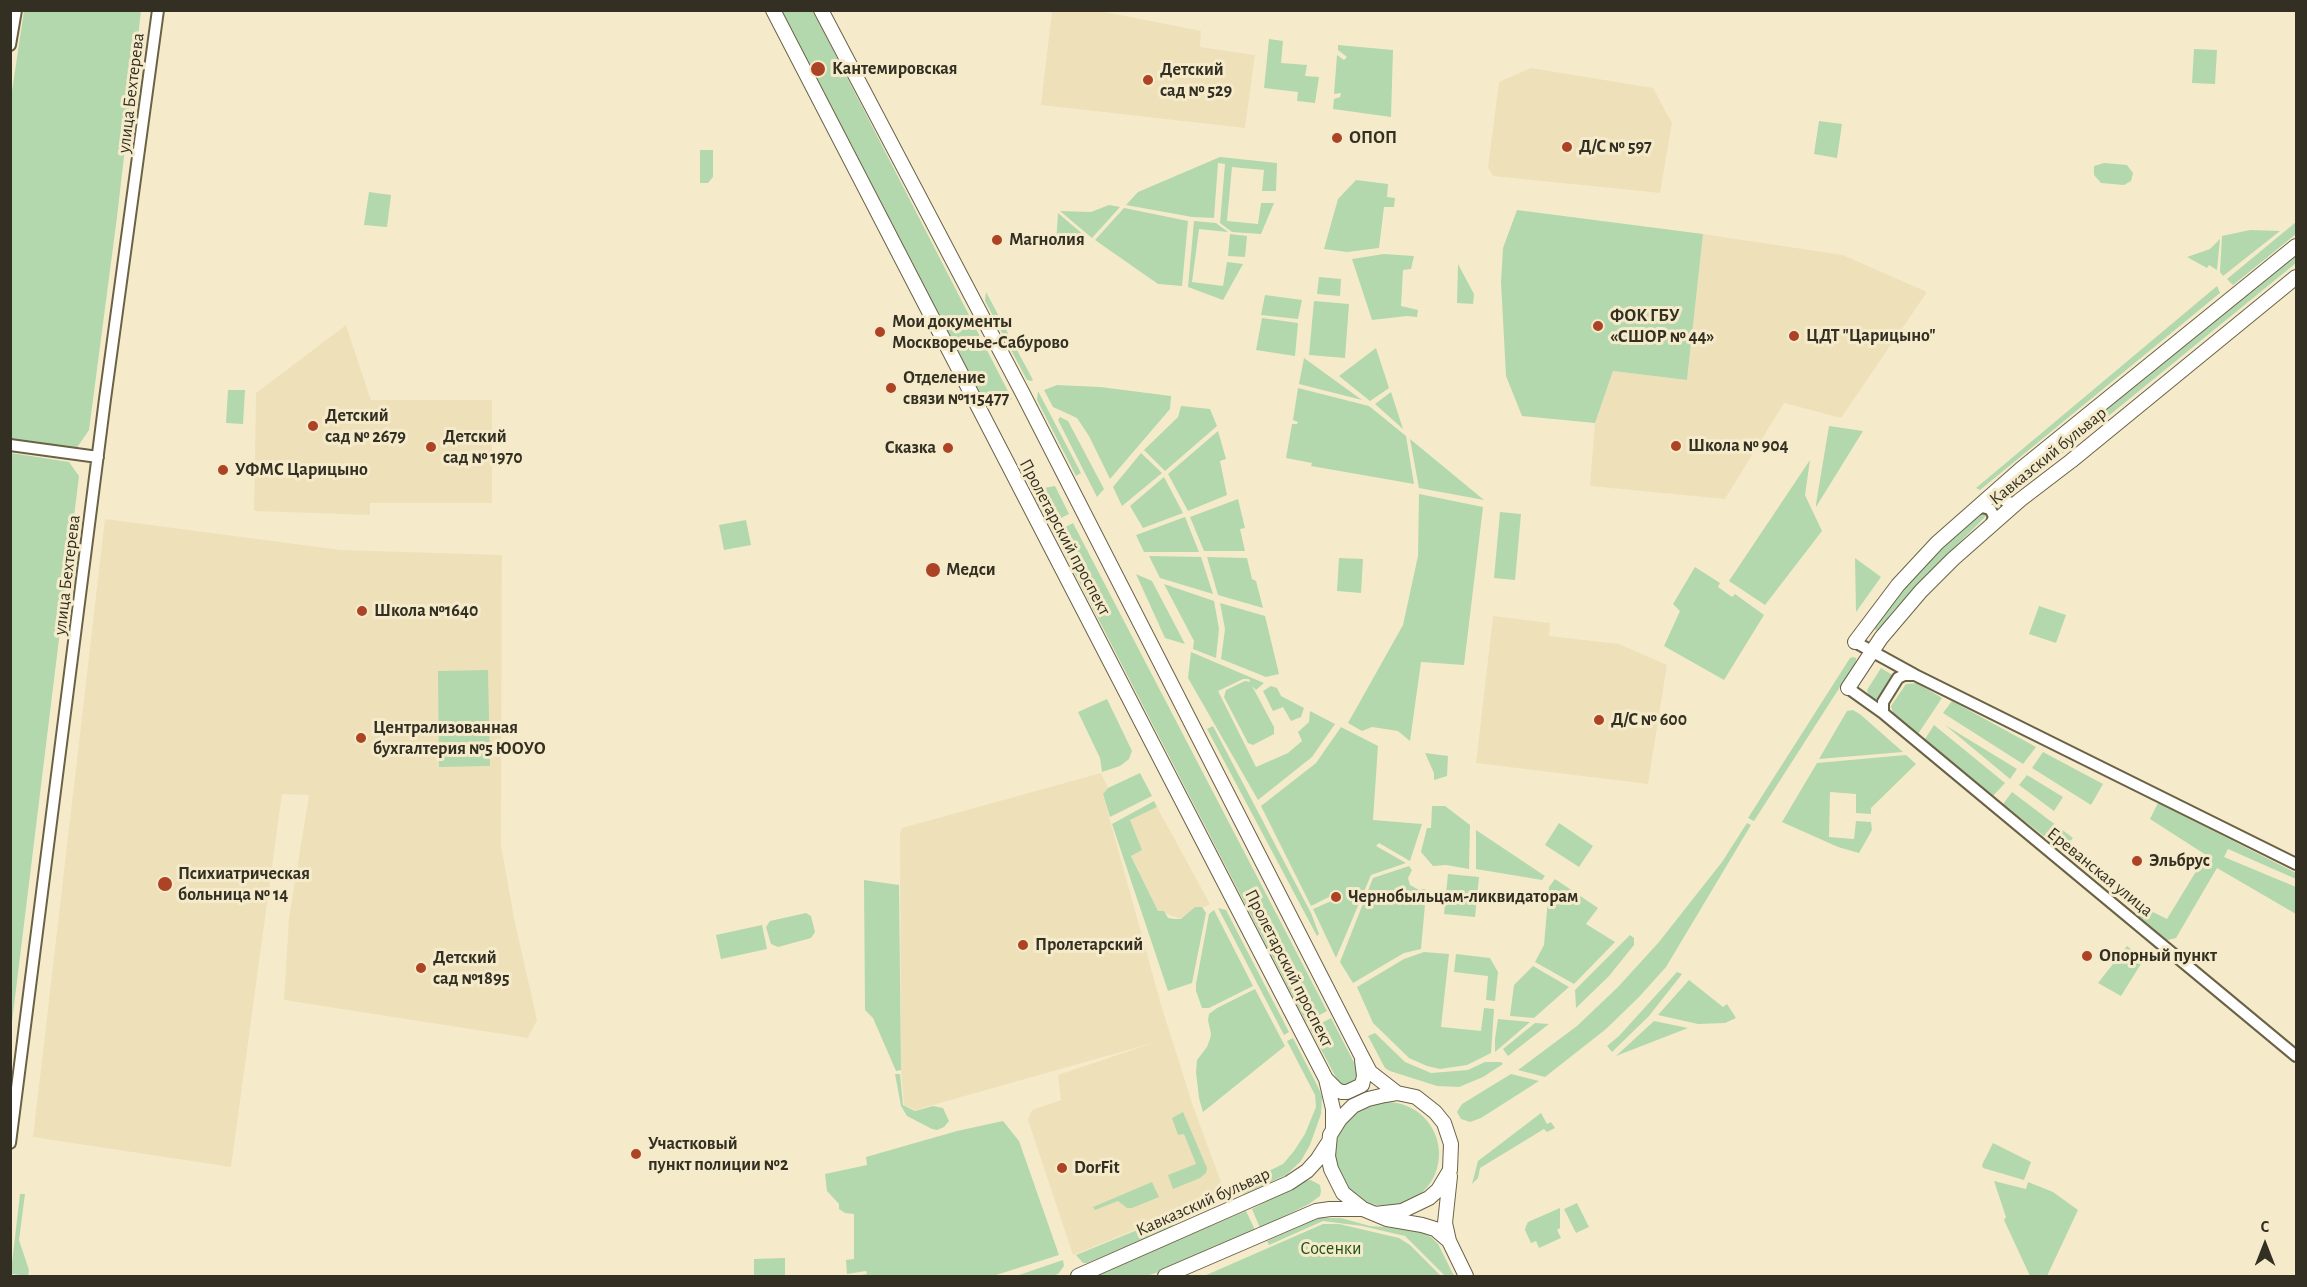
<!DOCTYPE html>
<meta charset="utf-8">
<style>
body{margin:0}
#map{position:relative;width:2307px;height:1287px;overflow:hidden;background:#f5ebcb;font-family:"Alegreya Sans",sans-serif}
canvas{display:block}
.frame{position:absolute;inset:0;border:12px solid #333023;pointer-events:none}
.north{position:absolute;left:2235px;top:1215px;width:60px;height:60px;-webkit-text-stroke:4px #f5ebcb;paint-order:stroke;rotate:0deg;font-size:16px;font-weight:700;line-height:24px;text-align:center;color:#333023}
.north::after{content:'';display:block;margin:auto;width:21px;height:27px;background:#333023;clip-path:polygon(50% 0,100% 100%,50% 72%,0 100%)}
</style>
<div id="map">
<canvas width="2307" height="1287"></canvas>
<div class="frame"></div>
<div class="north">С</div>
</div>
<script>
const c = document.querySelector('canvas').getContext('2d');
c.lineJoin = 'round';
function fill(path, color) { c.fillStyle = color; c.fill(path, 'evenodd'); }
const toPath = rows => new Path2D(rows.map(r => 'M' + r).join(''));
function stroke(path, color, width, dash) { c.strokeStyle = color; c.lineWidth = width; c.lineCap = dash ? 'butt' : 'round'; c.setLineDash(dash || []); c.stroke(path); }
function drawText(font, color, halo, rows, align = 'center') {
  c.font = font + ' "Alegreya Sans",sans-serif'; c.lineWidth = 6; c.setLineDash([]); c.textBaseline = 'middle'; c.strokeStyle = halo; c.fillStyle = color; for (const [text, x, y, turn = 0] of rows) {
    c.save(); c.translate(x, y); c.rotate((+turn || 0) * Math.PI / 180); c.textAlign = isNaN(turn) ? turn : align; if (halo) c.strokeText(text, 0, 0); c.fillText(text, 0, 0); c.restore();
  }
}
fill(toPath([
 [1052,11,1100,11,1201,31,1200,47,1255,55,1245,128,1041,105],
 [1531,68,1653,88,1672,123,1660,193,1493,176,1488,167,1499,82],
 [1703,234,1843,255,1927,292,1841,418,1784,403,1725,499,1590,486,1595,423,1613,371,1687,380],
 [346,325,371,400,492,400,492,503,370,503,370,515,254,511,256,393],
 [105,519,341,550,502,555,501,845,514,918,537,1020,528,1038,284,1000,289,918,309,795,282,794,231,1167,33,1137],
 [1493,616,1550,623,1549,636,1619,644,1667,665,1648,784,1476,763],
 [1101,773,1108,788,1103,795,1162,1008,1193,1106,1225,1193,1073,1255,1028,1120,1032,1110,1061,1100,1058,1075,1153,1043,915,1110,904,1105,901,1070,900,833,902,828],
 [1157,807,1210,904,1181,919,1158,911,1131,855,1130,820]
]), '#eee1ba');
fill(toPath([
 [24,11,141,11,117,217,89,430,76,449,11,440,10,104],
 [782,11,813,11,1012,399,1004,405,988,409],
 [1269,39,1283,41,1281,63,1307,65,1305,76,1319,77,1315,103,1297,101,1298,92,1264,88],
 [1338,45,1393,50,1391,117,1333,109,1334,99,1340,97,1341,93,1334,94,1337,55,1344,60,1347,57,1338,50],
 [2194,49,2217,50,2215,84,2192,83],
 [1819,121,1842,124,1837,158,1814,154],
 [700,150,713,150,713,177,708,183,700,183],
 [1220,157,1277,163,1276,191,1262,191,1264,170,1232,167,1227,221,1258,224,1261,203,1274,203,1261,234,1232,232,1220,223,1225,164,1218,163,1214,218,1192,217,1126,205,1138,192],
 [2104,163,2127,165,2133,173,2131,181,2124,185,2101,183,2094,175,2094,166],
 [1356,180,1388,184,1387,197,1395,198,1394,207,1384,207,1379,248,1347,252,1324,249,1338,199],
 [369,192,391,195,387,227,364,225],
 [1109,205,1120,207,1092,238,1060,211,1091,212],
 [1124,208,1188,221,1182,286,1158,284,1095,240],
 [1517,210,1703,234,1687,380,1613,371,1595,423,1522,416,1506,376,1501,282,1503,248],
 [1058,213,1085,236,1066,245,1056,244],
 [1194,221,1216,223,1228,232,1199,229,1192,282,1223,286,1227,262,1243,264,1223,300,1188,287],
 [2296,222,2296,234,2233,285,2227,279],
 [2250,230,2280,231,2223,276,2220,272,2222,236],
 [1230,234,1247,236,1245,257,1228,256],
 [2220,239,2217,270,2209,265,2207,268,2187,257,2210,249],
 [1384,254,1414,256,1411,269,1403,270,1401,306,1418,310,1417,317,1407,316,1372,320,1352,259],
 [2296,255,2296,263,2014,493,2010,492,2009,485],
 [1458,264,1474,294,1473,304,1457,303],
 [1319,277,1341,279,1340,296,1317,294],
 [2217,286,2220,293,1980,490,1976,488],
 [986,292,1033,380,1031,381,1027,380,985,301],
 [1265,295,1302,300,1298,319,1261,315],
 [1314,301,1349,304,1345,358,1309,355],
 [1262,318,1298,323,1295,356,1256,350],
 [1376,348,1389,388,1370,401,1339,376],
 [1304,358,1362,400,1299,384],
 [1057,385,1100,387,1171,396,1170,409,1110,479,1089,436,1077,418,1053,407,1044,390],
 [1298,388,1369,406,1406,436,1414,484,1311,466,1312,463,1286,458,1292,424,1297,424,1298,422,1293,420],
 [228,390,245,390,243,424,226,423],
 [1038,391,1081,473,1076,476,1037,400],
 [1391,392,1403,429,1375,404],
 [1181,406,1210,409,1217,426,1165,471,1144,450,1178,417],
 [1060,417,1068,421,1104,489,1097,497,1058,420],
 [1829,426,1863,431,1816,507,1816,504],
 [1218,431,1226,459,1220,461,1227,495,1188,511,1168,474],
 [1410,439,1484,500,1419,488],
 [11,453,69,462,79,476,11,1030],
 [1141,453,1162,473,1122,506,1113,487],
 [1810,460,1805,495,1822,531,1765,605,1729,581],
 [1164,477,1183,513,1143,528,1130,506],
 [1055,486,1069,514,1049,524,1034,497,1044,488],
 [1419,494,1483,507,1464,665,1421,662,1410,741,1398,731,1372,727,1362,731,1348,723,1403,625,1418,556],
 [1238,499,1245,528,1240,529,1245,551,1204,551,1190,517],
 [1983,510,1987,515,1921,581,1893,611,1878,631,1872,628,1924,566],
 [1500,512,1521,514,1515,580,1494,578],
 [1185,517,1199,552,1144,552,1136,535],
 [746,520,751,545,724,550,719,525],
 [1073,523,1327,1011,1306,1022,1054,533],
 [1149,556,1201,557,1213,594,1160,578],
 [1207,557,1247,558,1252,579,1256,581,1263,608,1218,595],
 [1339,558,1363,559,1361,593,1337,591],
 [1855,558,1881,577,1856,612],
 [1695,567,1720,583,1718,587,1732,597,1735,594,1764,615,1724,680,1664,646,1680,611,1673,604],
 [1136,574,1152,581,1185,644,1165,638],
 [1164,584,1214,601,1219,629,1216,658,1193,649,1194,641],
 [1220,603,1265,616,1279,674,1266,677,1221,659,1225,629],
 [2039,606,2066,615,2056,643,2029,634],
 [1191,652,1264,683,1256,690,1252,686,1274,727,1274,734,1253,745,1248,743,1224,697,1226,690,1245,681,1250,682,1249,679,1243,679,1218,691,1256,767,1288,753,1302,741,1298,732,1309,722,1310,711,1335,724,1312,757,1258,800,1188,678],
 [1853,657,1856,658,1856,662,1754,821,1748,818,1850,658],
 [1881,668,1894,676,1881,698,1875,699,1869,696,1867,690],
 [488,670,490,766,439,767,438,671],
 [1917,683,1942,698,1918,734,1893,713,1891,706,1906,684],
 [1271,686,1277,688,1281,696,1304,708,1301,717,1291,721,1283,707,1273,711,1263,691],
 [1107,699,1132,751,1129,759,1120,766,1102,772,1100,758,1078,712],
 [1952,701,2036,747,2023,764,1943,713],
 [1853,710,1861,715,1903,752,1819,759,1847,711],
 [1934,725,2005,783,1993,796,1925,739],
 [1945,725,2017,769,2010,779],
 [1213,726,1311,913,1319,934,1317,936,1207,729],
 [1341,727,1378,746,1373,820,1422,824,1410,861,1379,843,1376,846,1406,863,1371,875,1336,958,1313,909,1336,899,1333,895,1311,906,1261,806,1316,763],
 [2043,752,2103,784,2091,805,2032,768],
 [1425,753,1448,756,1447,776,1434,780,1434,773],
 [1906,755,1916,764,1871,808,1871,814,1856,813,1856,794,1830,792,1829,837,1854,839,1856,821,1871,822,1872,830,1859,853,1838,847,1782,822,1817,763],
 [1140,773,1152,796,1110,817,1103,794,1108,788],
 [2027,775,2063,797,2054,811,2019,785],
 [2012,792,2073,838,2063,851,2003,804],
 [1154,801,1157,807,1130,820,1142,850,1131,856,1158,911,1164,911,1168,918,1174,919,1181,919,1195,907,1202,907,1206,913,1192,983,1168,991,1112,824],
 [2158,803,2296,873,2296,879,2228,849,2224,857,2296,887,2296,914,2217,868,2176,938,2168,940,2161,938,2135,916,2141,906,2167,919,2206,855,2150,819],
 [1432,806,1445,806,1470,825,1469,869,1446,865,1433,866,1421,852,1427,828,1431,828],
 [1559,823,1593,846,1579,867,1545,845],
 [1747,823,1751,825,1666,967,1639,997,1606,1029,1545,1077,1518,1070,1577,1026,1618,987,1659,942,1722,862],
 [1476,830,1545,876,1542,880,1476,869],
 [1409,866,1412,870,1408,878,1410,885,1419,890,1425,889,1426,893,1421,949,1404,953,1353,983,1340,962,1373,878],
 [1448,874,1479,877,1475,917,1444,914],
 [1555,879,1598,908,1586,924,1615,942,1574,984,1535,962,1544,945,1549,887],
 [864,880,899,885,901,1070,896,1071,873,1018,865,1010],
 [1218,908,1226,910,1289,1032,1284,1035],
 [1214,910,1253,986,1209,1008,1202,1008,1196,991,1196,984,1209,914],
 [806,913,811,916,815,932,811,938,778,947,771,944,766,927,770,921],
 [762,925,767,949,721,959,716,935],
 [1630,935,1634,938,1634,945,1609,976,1576,1008,1575,990],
 [2127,946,2144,959,2121,996,2098,983],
 [1424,952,1449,954,1441,1027,1481,1031,1484,1008,1494,1009,1491,1053,1467,1065,1440,1069,1427,1066,1409,1058,1373,1023,1357,987,1404,959],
 [1456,954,1490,958,1498,972,1495,1001,1486,1000,1488,976,1454,972],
 [1533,966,1569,987,1534,1018,1510,1016,1514,985],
 [1677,972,1682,974,1649,1016,1612,1052,1607,1046,1619,1036],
 [1689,980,1723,1007,1727,1004,1736,1018,1725,1023,1698,1024,1658,1015],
 [1255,989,1285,1046,1203,1112,1199,1098,1196,1072,1197,1060,1207,1047,1210,1039,1211,1034,1208,1020,1209,1014,1217,1008],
 [1331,1018,1360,1074,1360,1079,1347,1089,1339,1083,1310,1029],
 [1498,1019,1530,1022,1495,1052,1495,1039],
 [1654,1021,1688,1028,1616,1056],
 [1535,1023,1549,1024,1508,1056,1503,1049],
 [1375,1033,1405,1062,1431,1073,1468,1070,1485,1062,1501,1062,1503,1064,1483,1077,1459,1087,1437,1086,1390,1071,1385,1068,1368,1036],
 [1293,1038,1319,1089,1322,1097,1321,1114,1310,1145,1301,1161,1286,1175,1244,1194,1240,1185,1283,1164,1294,1151,1305,1134,1316,1107,1315,1095,1287,1041],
 [895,1074,900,1074,903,1105,915,1111,933,1106,943,1108,949,1121,944,1127,937,1130,932,1129,907,1116,901,1106],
 [1511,1074,1539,1081,1481,1118,1470,1122,1461,1119,1457,1112,1462,1104],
 '1335 1154a52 52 0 1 1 104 0a52 52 0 1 1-104 0Z',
 [1183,1112,1207,1168,1206,1173,1200,1178,1173,1189,1168,1175,1196,1164,1184,1134,1178,1135,1172,1118],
 [1541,1113,1547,1124,1551,1122,1555,1128,1547,1132,1544,1129,1480,1168,1478,1178,1472,1184,1478,1161],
 [1003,1121,1019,1141,1059,1255,993,1276,853,1276,867,1274,866,1271,847,1274,846,1260,854,1259,854,1214,845,1213,839,1209,839,1204,827,1191,825,1174,867,1165,866,1157,957,1131],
 [1993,1143,2031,1162,2024,1180,1983,1168,1982,1165],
 [1311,1180,1320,1185,1321,1191,1320,1196,1309,1204,1260,1228,1252,1209,1305,1181],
 [1994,1181,2026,1189,2028,1182,2053,1192,2078,1210,2047,1276,2030,1276,2004,1220,2006,1217],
 [1152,1182,1159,1197,1132,1208,1127,1208,1118,1201,1095,1210,1093,1207],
 [20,1194,25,1194,19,1240,29,1270,28,1276,12,1274,11,1272],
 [1577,1203,1589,1227,1576,1233,1564,1209],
 [1560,1208,1560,1228,1557,1230,1561,1238,1539,1248,1536,1241,1531,1243,1525,1230,1526,1226,1528,1222],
 [1246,1211,1255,1230,1159,1272,1146,1276,1094,1276],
 [1169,1217,1174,1227,1087,1263,1083,1263,1076,1255],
 [1319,1218,1341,1218,1370,1226,1411,1229,1421,1232,1431,1237,1438,1244,1454,1276,1445,1276,1405,1236,1362,1226,1323,1221,1269,1245,1267,1241],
 [1323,1224,1339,1224,1399,1238,1410,1245,1441,1276,1204,1276],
 [785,1258,785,1276,754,1276,754,1259],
 [1063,1260,1064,1266,1058,1274,1052,1276,1016,1276]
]), '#b3d8ad');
const minor = toPath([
 [10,45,16,10],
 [10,445,98,457],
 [2004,484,2001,494,2005,501,2013,503,2020,500],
 [1975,510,1982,507,1990,509,1994,516,1991,526],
 [1855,642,1915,675,2296,864],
 [1848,688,1883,713,2296,1056],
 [1883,713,1883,702,1898,678,1904,675,1914,675],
 [10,1143,105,399,158,10]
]);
const major = toPath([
 [773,10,1326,1079,1333,1109,1333,1129],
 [821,10,1023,394,1361,1055,1370,1072,1397,1093],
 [1855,642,1898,585,1937,543,2021,469,2296,246],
 [1848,688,1881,638,1921,591,1953,559,2020,500,2071,461,2296,277],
 [1326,1079,1337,1090,1342,1092,1347,1092,1362,1085,1364,1076,1362,1060],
 [1450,1176,1445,1223,1449,1241,1466,1276],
 [1375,1214,1402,1211,1429,1198,1438,1190,1450,1170,1451,1144,1444,1123,1435,1112,1416,1097,1397,1093,1385,1095,1368,1099,1353,1106,1340,1119,1330,1135,1328,1156,1331,1169,1343,1193,1363,1209,1387,1219,1422,1225,1435,1229,1449,1241],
 [1078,1276,1289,1183,1307,1171,1317,1160,1328,1143],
 [1165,1276,1316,1211,1330,1209,1362,1209]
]);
stroke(minor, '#6b6246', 14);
stroke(major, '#6b6246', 16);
stroke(minor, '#fff', 10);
stroke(major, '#fff', 14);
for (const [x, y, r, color] of [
 [818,69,8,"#ab4324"],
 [1148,80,6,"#ab4324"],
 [1337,138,6,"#ab4324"],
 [1567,147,6,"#ab4324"],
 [997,240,6,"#ab4324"],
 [1598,326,6,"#ab4324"],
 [880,332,6,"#ab4324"],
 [1794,336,6,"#ab4324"],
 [891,388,6,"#ab4324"],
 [313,426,6,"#ab4324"],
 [1676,446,6,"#ab4324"],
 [431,447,6,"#ab4324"],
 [948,448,6,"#ab4324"],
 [223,470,6,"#ab4324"],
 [933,570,8,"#ab4324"],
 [362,611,6,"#ab4324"],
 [1599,720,6,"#ab4324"],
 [361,738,6,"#ab4324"],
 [2137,861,6,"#ab4324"],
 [165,884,8,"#ab4324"],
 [1336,897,6,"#ab4324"],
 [1023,945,6,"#ab4324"],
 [2087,956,6,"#ab4324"],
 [421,968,6,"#ab4324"],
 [636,1154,6,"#ab4324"],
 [1062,1168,6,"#ab4324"]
]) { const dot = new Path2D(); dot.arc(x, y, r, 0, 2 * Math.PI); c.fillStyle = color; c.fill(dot); stroke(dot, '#f5ebcb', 2); }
drawText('bold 18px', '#333023', '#f5ebcb', [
 ["Кантемировская",832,69],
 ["Детский",1160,70],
 ["сад № 529",1160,91],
 ["ОПОП",1349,138],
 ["Д/C № 597",1579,147],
 ["Магнолия",1009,240],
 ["ФОК ГБУ",1610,316],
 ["«СШОР № 44»",1610,337],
 ["Мои документы",892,322],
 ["Москворечье-Сабурово",892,343],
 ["ЦДТ \"Царицыно\"",1806,336],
 ["Отделение",903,378],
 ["связи №115477",903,399],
 ["Детский",325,416],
 ["сад № 2679",325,437],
 ["Детский",443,437],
 ["сад № 1970",443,458],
 ["Школа № 904",1688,446],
 ["Сказка",936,448,"right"],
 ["УФМС Царицыно",235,470],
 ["Медси",946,570],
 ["Школа №1640",374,611],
 ["Д/C № 600",1611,720],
 ["Централизованная",373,728],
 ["бухгалтерия №5 ЮОУО",373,749],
 ["Эльбрус",2149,861],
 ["Психиатрическая",178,874],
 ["больница № 14",178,895],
 ["Чернобыльцам-ликвидаторам",1348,897],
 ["Пролетарский",1035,945],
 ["Опорный пункт",2099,956],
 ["Детский",433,958],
 ["сад №1895",433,979],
 ["Участковый",648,1144],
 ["пункт полиции №2",648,1165],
 ["DorFit",1074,1168]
], 'left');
drawText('18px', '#333023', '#f5ebcb', [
 ["улица Бехтерева",131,93,-83],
 ["Кавказский бульвар",2048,456,-39],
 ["Пролетарский проспект",1065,537,62],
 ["улица Бехтерева",67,575,-83],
 ["Ереванская улица",2100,872,39],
 ["Пролетарский проспект",1289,968,63],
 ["Кавказский бульвар",1203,1202,-24]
]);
drawText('18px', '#1e5315', '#f5ebcb', [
 ["Сосенки",1331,1249]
]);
</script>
